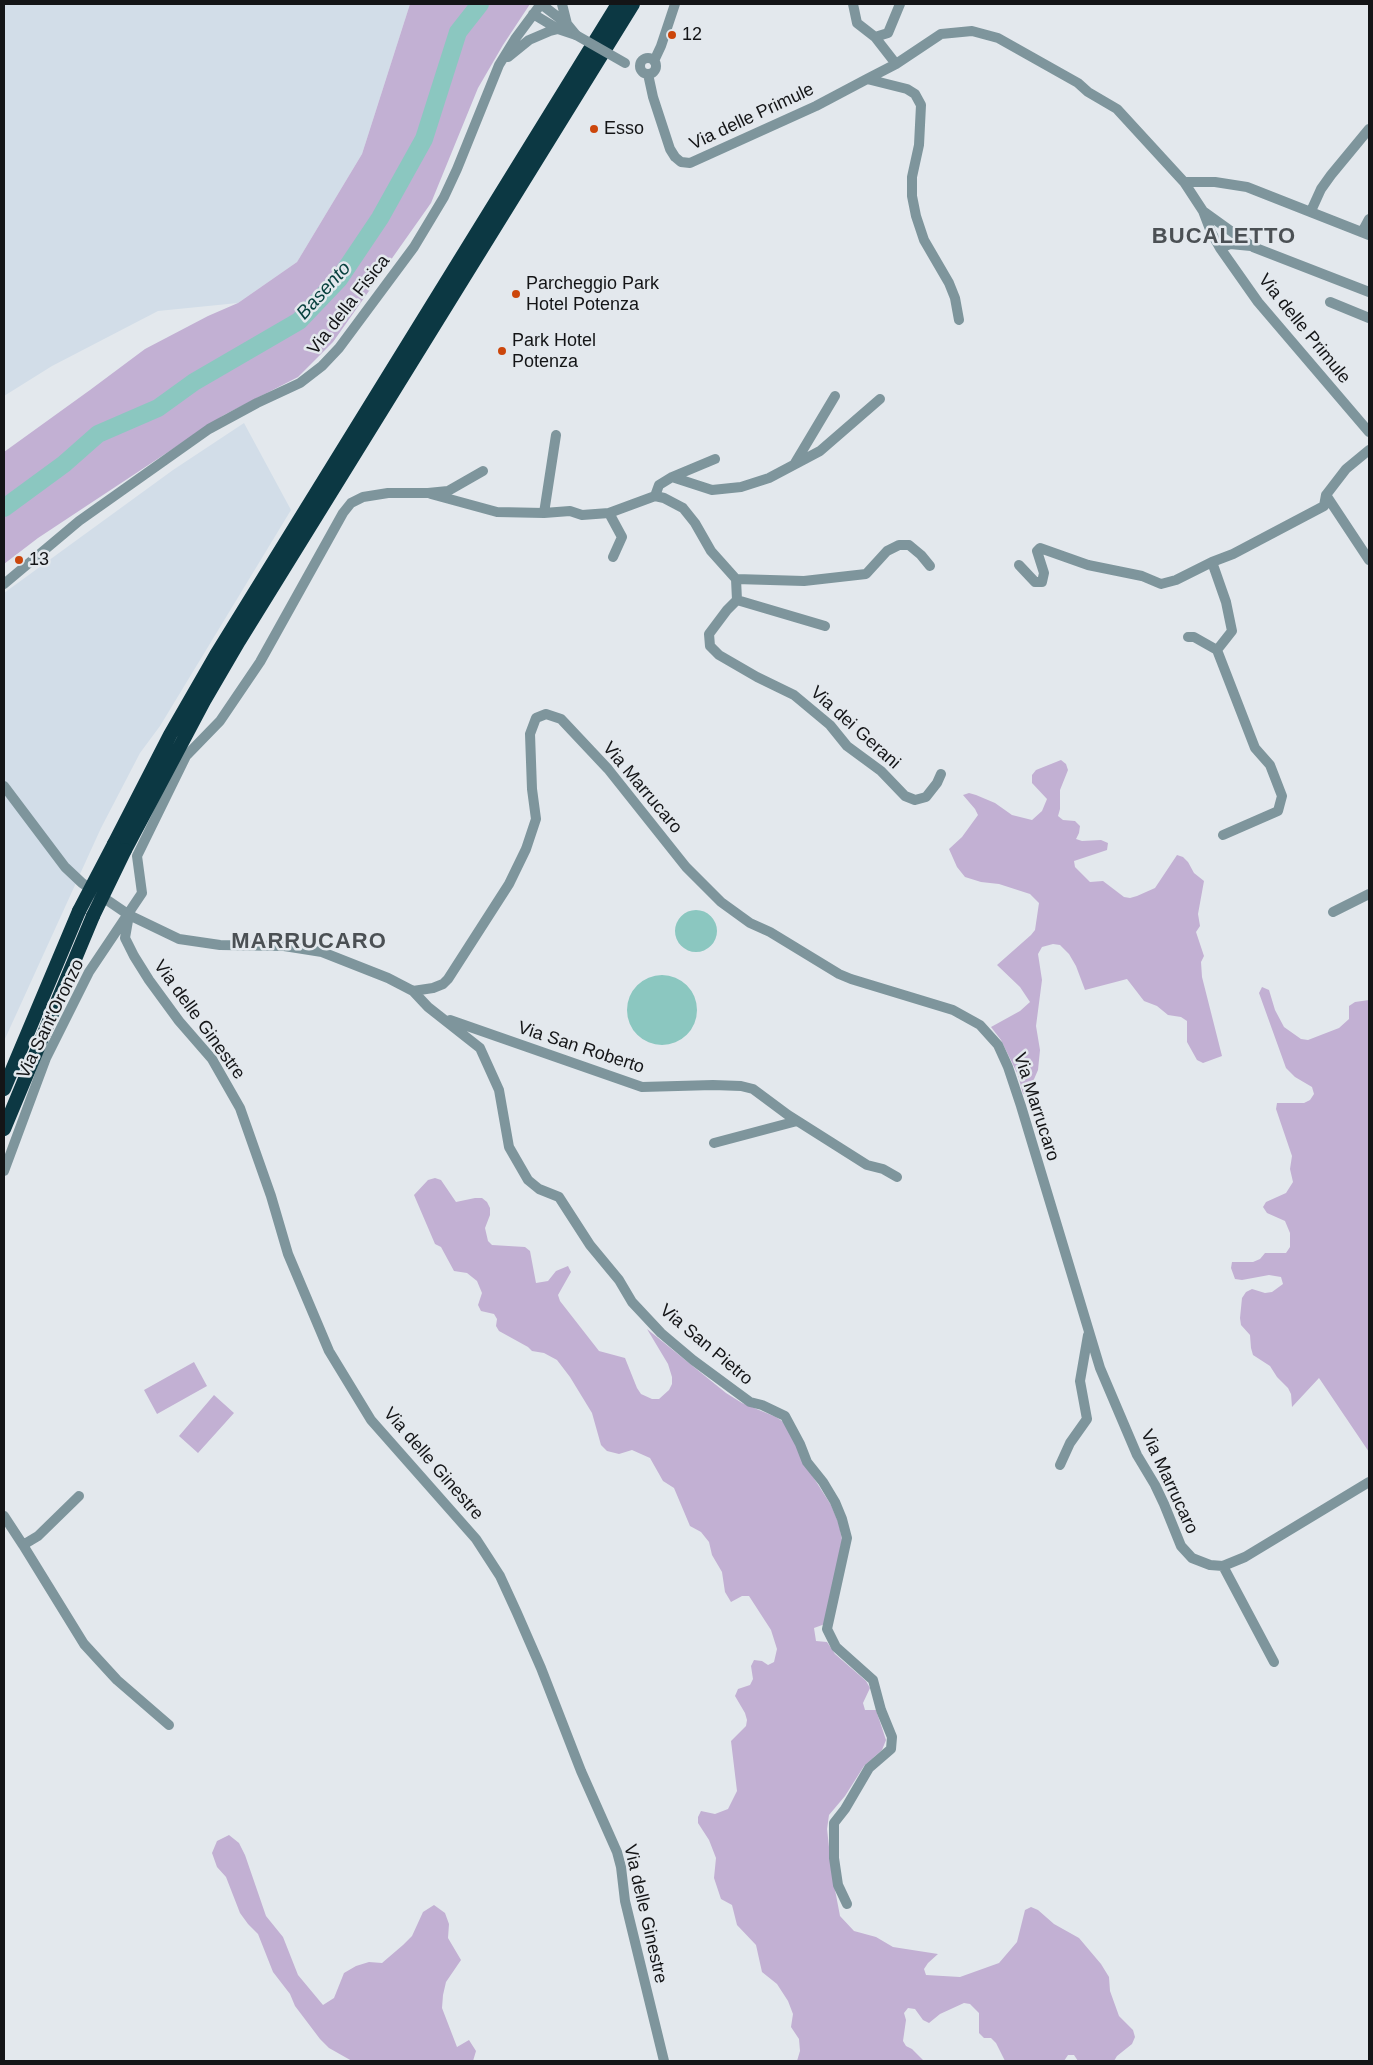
<!DOCTYPE html>
<style>
body{margin:0}
#map{position:relative;width:1373px;height:2065px;overflow:hidden;background:#e3e8ed;font-family:Arial,sans-serif}
canvas{display:block}
.frame{position:absolute;inset:0;border:5px solid #141517;pointer-events:none}
</style>
<div id="map">
<canvas width="1373" height="2065"></canvas>
<div class="frame"></div>
</div>
<script>
const c = document.querySelector('canvas').getContext('2d');
c.lineJoin = 'round';
function fill(path, color) { c.fillStyle = color; c.fill(path, 'evenodd'); }
const toPath = rows => new Path2D(rows.map(r => 'M' + r).join(''));
function stroke(path, color, width, dash) { c.strokeStyle = color; c.lineWidth = width; c.lineCap = dash ? 'butt' : 'round'; c.setLineDash(dash || []); c.stroke(path); }
function drawText(font, color, halo, rows, align = 'center') {
  c.font = font + ' Arial,sans-serif'; c.lineWidth = 5; c.setLineDash([]); c.textBaseline = 'middle'; c.strokeStyle = halo; c.fillStyle = color; for (const [text, x, y, turn = 0] of rows) {
    c.save(); c.translate(x, y); c.rotate((+turn || 0) * Math.PI / 180); c.textAlign = isNaN(turn) ? turn : align; if (halo) c.strokeText(text, 0, 0); c.fillText(text, 0, 0); c.restore();
  }
}
fill(toPath([
 [4,4,410,4,362,154,297,262,238,303,158,311,52,366,4,396],
 [244,423,291,510,160,726,140,753,101,828,4,1041,4,593,173,470]
]), '#d2dde8');
fill(toPath([
 [410,4,530,4,503,45,478,88,431,203,333,342,298,377,224,415,38,538,4,564,4,452,90,390,145,349,208,316,238,303,297,262,362,154],
 [1061,760,1066,764,1068,770,1060,790,1060,809,1058,816,1063,820,1075,821,1080,826,1079,833,1076,839,1082,841,1101,840,1108,843,1107,850,1074,861,1075,867,1090,882,1103,881,1124,897,1130,898,1137,896,1155,888,1177,855,1183,857,1188,862,1194,873,1204,881,1198,914,1200,926,1196,932,1204,956,1201,962,1202,977,1222,1056,1203,1063,1197,1060,1187,1042,1187,1021,1181,1017,1168,1015,1157,1006,1144,1001,1127,979,1085,990,1076,966,1069,954,1060,945,1053,944,1042,947,1038,954,1042,980,1036,1026,1040,1050,1038,1070,1028,1093,1023,1094,1018,1075,1001,1040,991,1027,1020,1011,1030,1002,1020,987,997,965,1031,935,1035,930,1039,903,1030,894,999,884,981,882,965,877,957,867,949,849,962,837,978,815,975,809,963,795,969,793,976,795,995,803,1012,815,1032,820,1042,811,1047,799,1032,783,1032,775,1036,770],
 [1262,987,1269,990,1275,1010,1284,1027,1301,1039,1308,1040,1339,1028,1349,1019,1349,1006,1355,1002,1369,1000,1369,1452,1319,1378,1292,1407,1291,1394,1288,1388,1277,1377,1270,1366,1253,1355,1251,1348,1250,1335,1241,1325,1240,1318,1242,1298,1246,1292,1252,1289,1265,1293,1272,1292,1283,1284,1281,1277,1269,1275,1242,1280,1235,1279,1231,1268,1232,1262,1253,1262,1260,1259,1265,1253,1286,1253,1290,1247,1290,1233,1285,1221,1267,1213,1263,1207,1266,1202,1286,1193,1293,1182,1290,1169,1292,1156,1276,1109,1277,1103,1304,1103,1310,1100,1314,1094,1312,1087,1295,1077,1286,1068,1259,993],
 [435,1178,441,1180,456,1202,475,1198,482,1198,487,1202,490,1208,490,1215,485,1228,488,1241,492,1245,525,1247,530,1251,536,1283,548,1281,556,1271,568,1266,571,1272,558,1295,560,1301,599,1351,625,1358,637,1388,641,1394,652,1399,659,1399,669,1390,672,1384,672,1377,668,1364,647,1329,726,1393,742,1403,776,1417,785,1423,793,1433,801,1458,831,1505,839,1524,842,1540,825,1624,814,1628,816,1641,827,1642,835,1654,866,1681,870,1688,863,1703,865,1710,876,1710,886,1740,882,1750,864,1766,845,1796,829,1815,827,1829,832,1874,840,1916,854,1931,876,1937,893,1947,938,1954,928,1963,924,1969,926,1975,960,1977,999,1963,1017,1942,1025,1910,1031,1907,1038,1910,1054,1924,1079,1938,1101,1964,1109,1977,1110,1991,1119,2016,1133,2030,1135,2037,1132,2044,1117,2056,1114,2061,1078,2061,1074,2055,1068,2055,1064,2061,1005,2061,996,2043,991,2038,984,2038,979,2033,979,2013,970,2004,964,2003,940,2014,929,2023,923,2020,915,2009,908,2008,904,2013,906,2020,903,2041,906,2046,912,2049,924,2061,797,2061,800,2051,799,2039,791,2027,793,2014,788,2001,777,1984,762,1972,756,1945,737,1925,732,1905,721,1899,714,1878,716,1858,709,1840,698,1823,698,1817,701,1811,715,1814,728,1809,737,1791,731,1741,746,1726,747,1720,745,1713,735,1696,738,1689,750,1685,753,1679,751,1666,754,1660,762,1661,768,1665,774,1662,777,1649,771,1630,749,1596,742,1596,731,1602,725,1592,722,1572,712,1555,709,1542,701,1532,690,1526,674,1488,663,1481,650,1458,632,1450,619,1454,607,1451,601,1445,592,1413,570,1377,557,1360,544,1353,532,1351,528,1347,499,1331,496,1326,497,1319,494,1314,481,1311,478,1305,482,1293,477,1281,467,1273,454,1271,441,1247,435,1244,414,1195,428,1180],
 [194,1362,207,1386,157,1414,144,1390],
 [214,1395,234,1413,198,1453,179,1436],
 [229,1835,239,1843,245,1855,266,1916,283,1937,298,1975,323,2005,334,1998,344,1973,356,1966,369,1962,382,1963,403,1945,412,1936,423,1912,434,1905,445,1913,449,1924,448,1938,461,1960,446,1982,443,1995,442,2008,457,2047,469,2040,476,2051,473,2061,352,2061,329,2048,320,2039,295,2006,290,1994,273,1972,258,1934,248,1924,240,1913,226,1877,217,1867,212,1853,217,1841]
]), '#c2b0d3');
fill(toPath([
 '675 931a21 21 0 1 1 42 0a21 21 0 1 1-42 0Z',
 '627 1010a35 35 0 1 1 70 0a35 35 0 1 1-70 0Z'
]), '#8bc7c0');
stroke(toPath([
 [4,508,64,464,98,434,158,408,194,382,299,321,339,279,380,218,424,139,458,32,480,4]
]), '#8bc7c0', 18);
stroke(toPath([
 [541,4,567,24,576,35],
 [562,4,567,24],
 [853,4,857,23,875,37],
 [533,14,558,29,576,35],
 [508,57,529,40,550,31,558,29],
 '640 66a8 8 0 1 1 16 0a8 8 0 1 1-16 0Z',
 [654,61,661,46,675,4],
 [896,64,875,37,888,33,900,4],
 [648,74,653,97,670,149,675,157,681,162,690,163,816,106,867,79,896,64,941,34,972,31,998,38,1078,83,1088,92,1117,109,1184,182,1203,211,1211,232,1220,248,1258,302,1369,432],
 [867,79,907,89,915,94,921,105,919,145,912,177,912,196,916,216,924,240,949,283,955,298,959,320],
 [1184,182,1215,182,1247,187,1369,235],
 [1203,211,1253,247,1369,292],
 [1311,211,1321,189,1331,175,1369,129],
 [1362,232,1369,219],
 [1220,248,1230,244,1251,246],
 [1330,302,1369,318],
 [795,463,835,396],
 [672,477,712,490,741,487,769,478,820,451,880,399],
 [431,494,497,512,544,513,570,511,582,515,609,513,655,496,664,498,683,508,695,523,711,551,736,579,737,600,727,610,709,634,710,646,719,655,757,677,794,695,830,725,847,746,881,771,905,796,915,800,926,797,937,783,941,774],
 [1326,495,1369,560],
 [655,496,659,485,672,477,715,459],
 [544,513,556,435],
 [609,513,622,537,613,557],
 [1019,565,1035,582,1042,582,1044,573,1037,551,1040,548,1088,565,1142,576,1161,584,1176,580,1212,562,1233,554,1324,506,1326,495,1346,469,1369,450],
 [736,579,804,581,866,574,887,551,899,545,909,545,921,555,930,566],
 [4,584,79,521,209,429,257,403,300,383,322,366,339,348,414,247,444,197,457,169,499,65,515,39,541,4],
 [737,600,825,626],
 [1188,637,1194,637,1217,650,1232,631,1226,602,1212,562],
 [1217,650,1255,748,1270,765,1282,796,1278,811,1223,835],
 [4,786,65,867,82,883,129,915,179,939,220,945,284,946,322,952,388,978,413,991,428,1007,480,1048,499,1090,509,1147,528,1180,539,1189,559,1197,590,1245,619,1280,632,1302,661,1333,693,1360,735,1391,750,1402,762,1405,785,1416,800,1444,807,1462,823,1482,835,1502,842,1519,847,1538,827,1629,836,1647,873,1680,881,1710,892,1737,891,1749,869,1768,845,1809,834,1823,834,1858,838,1885,847,1904],
 [1333,912,1369,894],
 [129,915,125,938,134,956,149,980,179,1021,212,1059,240,1108,271,1196,288,1254,329,1351,371,1420,476,1539,500,1576,517,1613,541,1668,581,1771,617,1852,621,1867,625,1901,664,2061],
 [413,991,433,988,443,984,448,979,509,884,526,849,536,819,532,789,530,734,536,718,546,714,561,719,608,769,686,867,721,902,750,923,770,932,839,974,851,979,953,1010,980,1025,998,1045,1008,1067,1021,1106,1100,1368,1137,1455,1155,1485,1164,1504,1181,1546,1192,1558,1210,1565,1223,1566,1245,1557,1369,1482],
 [450,1020,642,1087,713,1085,741,1086,753,1089,788,1115,867,1165,883,1169,897,1177],
 [714,1143,797,1121],
 [4,1171,46,1058,89,972,142,893,137,856,186,756,220,721,260,662,343,513,351,503,363,497,388,493,428,493,448,491,483,471],
 [1060,1465,1070,1443,1087,1419,1080,1381,1088,1335],
 [4,1516,23,1545,38,1536,79,1496],
 [23,1545,84,1644,117,1680,169,1725],
 [1223,1566,1274,1662]
]), '#7e959c', 10);
stroke(toPath([
 [114,844,170,735,216,655,618,4],
 [125,850,204,701,239,641,633,4],
 [4,1089,79,911],
 [4,1129,93,916]
]), '#0c3843', 14);
stroke(toPath([
 [576,35,625,63]
]), '#7e959c', 10);
stroke(toPath([
 [79,911,114,844],
 [93,916,125,850]
]), '#0c3843', 14);
for (const [x, y, r, color] of [
 [672,35,5,"#cc460b"],
 [594,129,5,"#cc460b"],
 [516,294,5,"#cc460b"],
 [502,351,5,"#cc460b"],
 [19,560,5,"#cc460b"]
]) { const dot = new Path2D(); dot.arc(x, y, r, 0, 2 * Math.PI); c.fillStyle = color; c.fill(dot); stroke(dot, '#e3e8ed', 2); }
drawText('18px', '#141517', '#e3e8ed', [
 ["12",682,35],
 ["Esso",604,129],
 ["Parcheggio Park",526,284],
 ["Hotel Potenza",526,305],
 ["Park Hotel",512,341],
 ["Potenza",512,362],
 ["13",29,560]
], 'left');
drawText('18px', '#141517', '#e3e8ed', [
 ["Via delle Primule",752,117,-25],
 ["Via della Fisica",349,305,-52],
 ["Via delle Primule",1304,329,51],
 ["Via dei Gerani",855,728,42],
 ["Via Marrucaro",642,788,50],
 ["Via Sant'Oronzo",51,1019,-64],
 ["Via delle Ginestre",199,1020,54],
 ["Via San Roberto",581,1048,18],
 ["Via Marrucaro",1036,1107,72],
 ["Via San Pietro",706,1345,40],
 ["Via delle Ginestre",433,1464,49],
 ["Via Marrucaro",1169,1482,65],
 ["Via delle Ginestre",645,1914,77]
]);
drawText('italic 19px', '#08413e', '#e3e8ed', [
 ["Basento",324,291,-48]
]);
c.letterSpacing = '1px';
drawText('bold 22px', '#4b5054', '#e3e8ed', [
 ["BUCALETTO",1224,237],
 ["MARRUCARO",309,942]
]);
c.letterSpacing = '0px';
</script>
